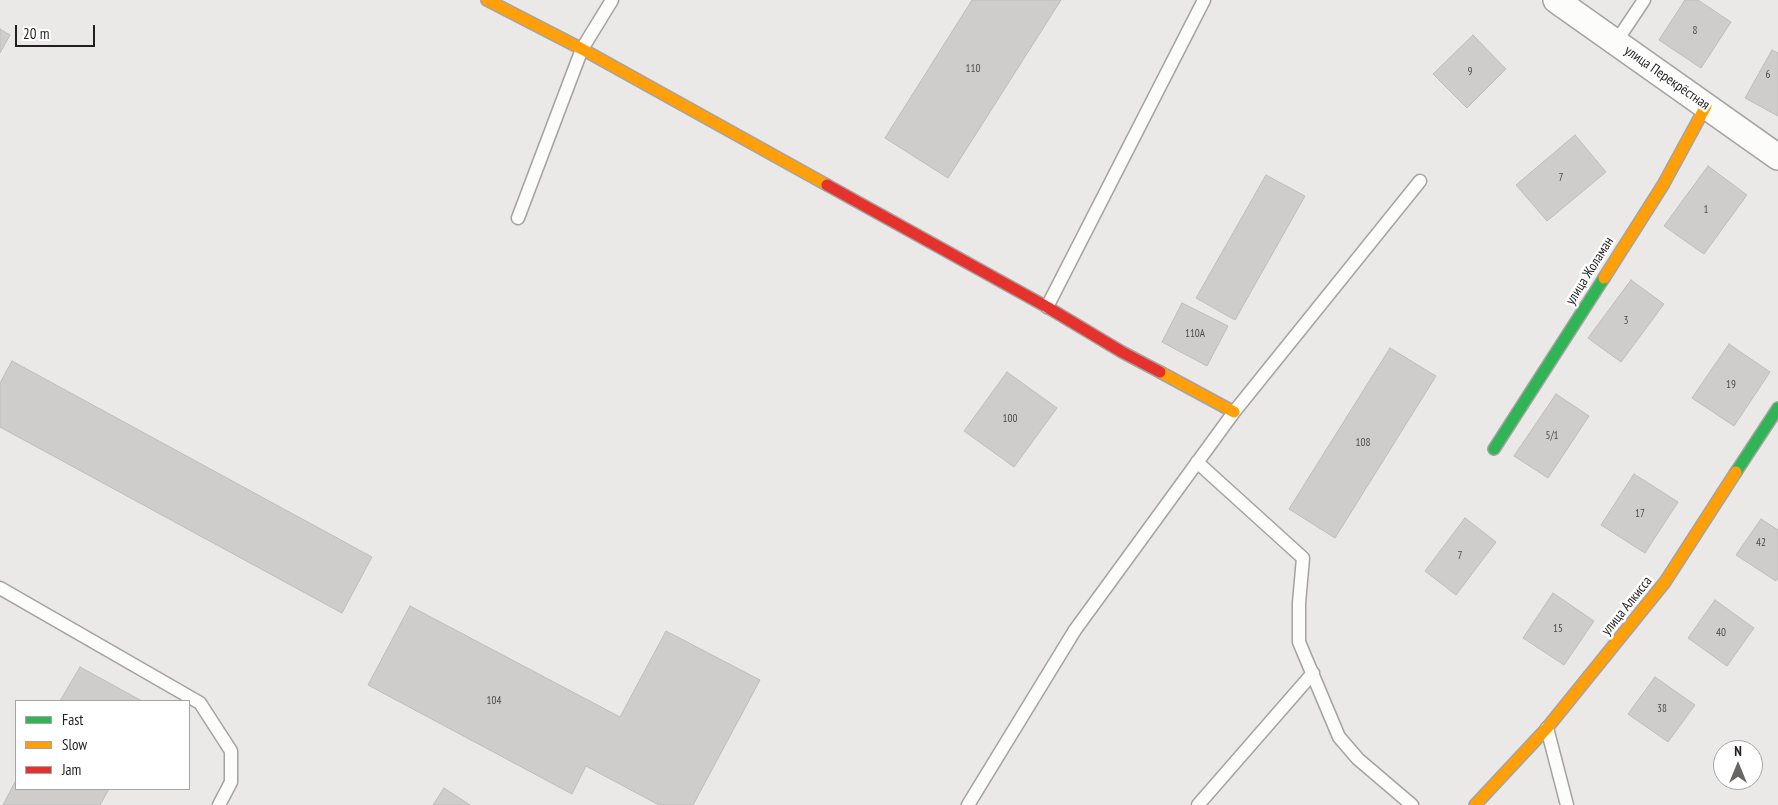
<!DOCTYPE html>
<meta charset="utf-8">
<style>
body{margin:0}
#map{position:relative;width:1778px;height:805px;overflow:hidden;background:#ebe9e7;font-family:"PT Sans Narrow",sans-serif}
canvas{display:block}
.legend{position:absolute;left:15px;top:700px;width:175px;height:90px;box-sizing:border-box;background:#fff;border:1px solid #a6a5a5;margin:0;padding:6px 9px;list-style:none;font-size:15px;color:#211f1f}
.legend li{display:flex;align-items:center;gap:10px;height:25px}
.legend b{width:25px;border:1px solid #a6a5a5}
.north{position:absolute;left:1713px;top:740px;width:50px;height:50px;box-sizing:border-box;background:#fff;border:1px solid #a6a5a5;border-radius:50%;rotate:0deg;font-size:14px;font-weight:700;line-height:20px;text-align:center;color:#211f1f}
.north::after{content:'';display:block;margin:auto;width:18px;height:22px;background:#686665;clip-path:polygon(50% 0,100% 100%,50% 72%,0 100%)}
.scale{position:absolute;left:15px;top:25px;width:80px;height:22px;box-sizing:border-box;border:2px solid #211f1f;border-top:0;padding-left:6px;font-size:15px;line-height:18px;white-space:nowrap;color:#211f1f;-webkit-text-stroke:4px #fff;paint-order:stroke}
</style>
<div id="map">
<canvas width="1778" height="805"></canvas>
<ul class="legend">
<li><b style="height:6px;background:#30b455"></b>Fast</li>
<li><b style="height:6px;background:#ff9f0a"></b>Slow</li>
<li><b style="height:6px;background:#e5322d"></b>Jam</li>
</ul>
<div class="north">N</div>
<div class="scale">20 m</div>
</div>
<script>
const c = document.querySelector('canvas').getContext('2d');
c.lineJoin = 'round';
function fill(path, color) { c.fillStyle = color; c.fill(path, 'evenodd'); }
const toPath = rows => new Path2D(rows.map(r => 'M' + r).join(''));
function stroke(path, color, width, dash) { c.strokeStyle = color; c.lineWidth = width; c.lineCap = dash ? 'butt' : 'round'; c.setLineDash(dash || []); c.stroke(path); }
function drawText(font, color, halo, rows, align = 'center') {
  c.font = font + ' "PT Sans Narrow",sans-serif'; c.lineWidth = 5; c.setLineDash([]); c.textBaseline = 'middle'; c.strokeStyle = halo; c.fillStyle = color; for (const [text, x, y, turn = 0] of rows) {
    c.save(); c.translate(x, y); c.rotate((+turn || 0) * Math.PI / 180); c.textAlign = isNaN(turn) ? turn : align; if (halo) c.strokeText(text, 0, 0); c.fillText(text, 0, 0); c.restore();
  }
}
const building = toPath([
 [972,0,1061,0,948,178,885,138,972,0],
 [1685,0,1698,0,1731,22,1701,68,1659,40,1685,0],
 [0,29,10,35,0,53,0,29],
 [1473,35,1506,69,1467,108,1433,74,1473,35],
 [1772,50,1778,53,1778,116,1745,98,1772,50],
 [1575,135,1606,172,1547,221,1516,185,1575,135],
 [1708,166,1747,195,1704,254,1664,226,1708,166],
 [1266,175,1305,196,1235,320,1196,298,1266,175],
 [1631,280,1664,304,1621,362,1588,338,1631,280],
 [1182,303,1228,326,1207,366,1162,342,1182,303],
 [1729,344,1770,372,1734,426,1692,398,1729,344],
 [1390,348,1436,376,1335,538,1289,509,1390,348],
 [12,361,372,557,342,613,0,427,0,383,12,361],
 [1007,372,1057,408,1014,467,964,431,1007,372],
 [1556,394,1589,416,1548,478,1514,456,1556,394],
 [1634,474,1678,502,1645,553,1601,525,1634,474],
 [1465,518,1496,542,1456,595,1425,571,1465,518],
 [1761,519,1778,530,1778,578,1776,581,1736,555,1761,519],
 [1553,593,1594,621,1564,665,1523,638,1553,593],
 [1715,600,1754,628,1727,666,1688,638,1715,600],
 [410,606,620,717,666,631,760,680,693,805,659,805,586,766,572,794,368,685,410,606],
 [80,667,142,701,60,701,80,667],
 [1655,677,1695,705,1668,742,1628,714,1655,677],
 [16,780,16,789,109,789,100,805,3,805,16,780],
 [444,788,470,805,433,805,444,788]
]);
fill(building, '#cecdcc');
stroke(building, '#bebcbb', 1);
const lane = toPath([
 [1616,42,1644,0],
 [518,218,582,49,612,0],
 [1047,307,1204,0],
 [1197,462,1303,558,1299,603,1299,642,1339,737,1358,759,1412,805],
 [0,588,200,703,231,751,231,782,219,805],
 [1547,728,1567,805],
 [968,805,1075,630,1234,412,1420,181],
 [1198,805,1313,673]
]);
const street = toPath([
 [1556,0,1778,157]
]);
const fast = toPath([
 [1494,449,1604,278],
 [1736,472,1778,408]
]);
const slow = toPath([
 [487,0,582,49,827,185],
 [1604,278,1663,185,1706,106],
 [1160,372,1234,412],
 [1475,805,1547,728,1665,582,1736,472]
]);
const jam = toPath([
 [827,185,1047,307,1122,352,1160,372]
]);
stroke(lane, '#a5a3a2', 15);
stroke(street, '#a5a3a2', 28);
stroke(fast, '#a5a3a2', 14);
stroke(slow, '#a5a3a2', 14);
stroke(jam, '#a5a3a2', 14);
stroke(lane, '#fcfcfb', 12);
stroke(street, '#fcfcfb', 25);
stroke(fast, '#30b455', 11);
stroke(slow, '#ff9f0a', 11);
stroke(jam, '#e5322d', 11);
drawText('11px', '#4c4a4a', null, [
 ["8",1695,31],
 ["110",973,69],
 ["9",1470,72],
 ["6",1768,75],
 ["7",1561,178],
 ["1",1706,210],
 ["3",1626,321],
 ["110А",1195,334],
 ["19",1731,385],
 ["100",1010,419],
 ["5/1",1552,436],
 ["108",1363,443],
 ["17",1640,514],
 ["42",1761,543],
 ["7",1460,556],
 ["15",1558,629],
 ["40",1721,633],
 ["104",494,701],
 ["38",1662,709]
]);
drawText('14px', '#211f1f', '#fff', [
 ["улица Перекрёстная",1667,78,35],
 ["улица Жоламан",1590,271,-58],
 ["улица Алкисса",1627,606,-51]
]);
</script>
